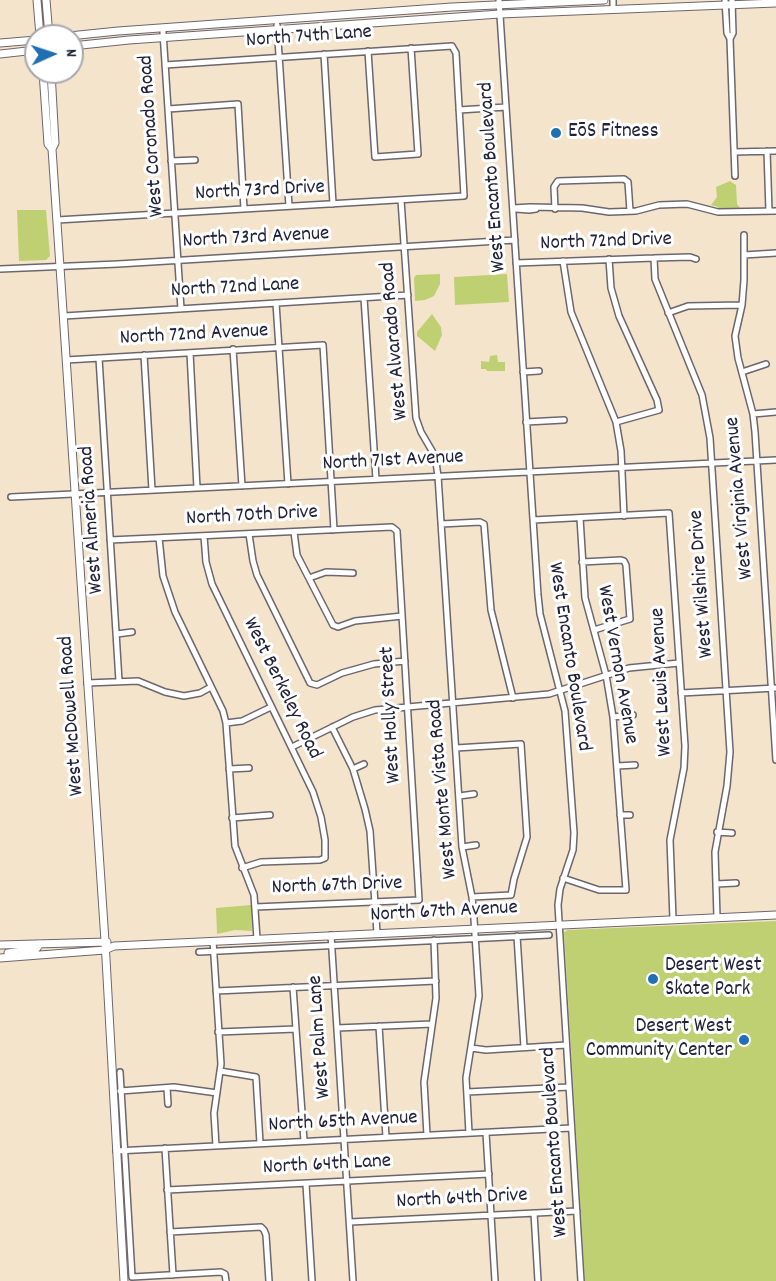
<!DOCTYPE html>
<meta charset="utf-8">
<style>
body{margin:0}
#map{position:relative;width:776px;height:1281px;overflow:hidden;background:#f5e4cc;font-family:Dekko,sans-serif}
canvas{display:block}
.north{position:absolute;left:24px;top:24px;width:60px;height:60px;box-sizing:border-box;background:#fff;border:2px solid #a7a7b1;border-radius:50%;rotate:87deg;font-size:16px;font-weight:700;line-height:24px;text-align:center;color:#22223b}
.north::after{content:'';display:block;margin:auto;width:21px;height:27px;background:#1f6fb2;clip-path:polygon(50% 0,100% 100%,50% 72%,0 100%)}
</style>
<div id="map">
<canvas width="776" height="1281"></canvas>
<div class="north">N</div>
</div>
<script>
const c = document.querySelector('canvas').getContext('2d');
c.lineJoin = 'round';
function fill(path, color) { c.fillStyle = color; c.fill(path, 'evenodd'); }
const toPath = rows => new Path2D(rows.map(r => 'M' + r).join(''));
function stroke(path, color, width, dash) { c.strokeStyle = color; c.lineWidth = width; c.lineCap = dash ? 'butt' : 'round'; c.setLineDash(dash || []); c.stroke(path); }
function drawText(font, color, halo, rows, align = 'center') {
  c.font = font + ' Dekko,sans-serif'; c.lineWidth = 6; c.setLineDash([]); c.textBaseline = 'middle'; c.strokeStyle = halo; c.fillStyle = color; for (const [text, x, y, turn = 0] of rows) {
    c.save(); c.translate(x, y); c.rotate((+turn || 0) * Math.PI / 180); c.textAlign = isNaN(turn) ? turn : align; if (halo) c.strokeText(text, 0, 0); c.fillText(text, 0, 0); c.restore();
  }
}
fill(toPath([
 [730,181,736,185,737,204,740,208,737,210,718,210,718,207,711,205,717,197,716,187],
 [17,210,46,210,50,256,46,260,19,261],
 [440,274,440,284,434,296,425,300,415,301,414,278,416,275],
 [507,274,509,302,455,305,454,277],
 [432,314,441,327,442,335,435,351,417,336,417,332],
 [497,355,498,362,505,362,505,371,487,371,486,369,481,369,481,361,489,362,490,356],
 [251,905,252,931,235,930,217,934,216,908],
 [776,921,776,1281,585,1281,564,932,568,930]
]), '#bfd073');
const minor = toPath([
 [499,0,538,595,540,614,565,711,574,833,573,850,560,889,558,905,581,1281],
 [613,0,613,5],
 [725,0,727,33,730,39,735,176],
 [277,25,289,206],
 [163,32,181,309],
 [730,39,733,33,732,0],
 [368,51,375,157,418,154,411,48],
 [324,54,333,204],
 [168,109,238,104,244,209],
 [459,110,506,107],
 [767,151,769,211],
 [734,152,776,151],
 [171,161,195,160],
 [401,200,416,418,421,432,435,456,438,476,462,847,472,897,474,919,479,996,466,1078,469,1133],
 [513,208,530,207,582,208,609,212,636,211,659,205,687,204,718,212,776,211],
 [516,209,529,210,536,209],
 [555,209,554,187,558,181,624,179,628,182,630,211],
 [57,220,464,196,456,53,452,46,165,65],
 [744,235,744,280,742,305,735,336,738,358,753,414,755,432,776,760],
 [744,255,776,253],
 [654,258,655,279,702,395,710,438,730,752,727,786,715,852,717,917],
 [609,259,611,288,619,316,657,400,659,410,616,422],
 [563,261,571,312,616,422,621,451,624,516],
 [516,263,654,258,690,257,696,259],
 [0,269,118,264,515,240],
 [364,298,376,479],
 [276,303,288,484],
 [668,313,688,306,742,305],
 [64,316,408,295],
 [233,349,242,486],
 [190,353,197,488],
 [144,355,152,490],
 [99,358,119,681],
 [66,360,323,345,334,530],
 [523,372,539,371],
 [742,372,766,364],
 [753,414,776,412],
 [526,422,564,420],
 [11,497,776,460],
 [533,520,669,513,685,746,684,768,670,840,673,919],
 [441,524,480,522,484,524,491,610,513,698],
 [294,532,297,555,333,625,338,627,355,621,402,616],
 [249,534,253,561,257,575,310,683,317,685,342,673,374,664,405,661],
 [204,536,206,562,212,584,313,792,321,817,325,840,325,858,320,860,261,862,242,868],
 [159,538,163,576,175,612,223,711,226,723,235,846,254,895,257,939],
 [110,540,392,527,397,531,419,900,255,907],
 [582,562,621,560,624,561,626,565,630,619,594,630],
 [309,578,326,572,353,573],
 [117,634,132,632],
 [87,683,138,681,165,692,184,696,200,693,211,687],
 [681,693,776,688],
 [613,717,633,715],
 [226,723,242,721,271,707],
 [332,727,353,769,365,809,370,831,377,933],
 [292,747,353,717,375,710,549,694,629,668,679,663],
 [456,748,521,744,527,837,514,879,511,895,472,897],
 [617,766,635,765],
 [229,769,249,768],
 [353,769,364,764],
 [459,796,474,794],
 [620,815,630,815],
 [232,818,270,815],
 [717,832,732,833],
 [462,847,476,845],
 [563,878,599,890,626,890,613,717,606,675,585,598,580,518],
 [716,884,736,883],
 [331,935,353,1281],
 [517,936,524,1047],
 [213,941,221,1064,214,1113,216,1146],
 [199,952,549,935],
 [293,987,304,1141],
 [216,991,436,981],
 [379,1026,386,1137],
 [337,1028,432,1024],
 [218,1032,296,1029],
 [471,1048,486,1050,566,1045],
 [220,1071,256,1077,260,1143],
 [120,1072,132,1277,221,1272,225,1274,226,1281],
 [167,1088,168,1104],
 [120,1091,174,1087,217,1093],
 [467,1092,569,1087],
 [486,1133,495,1281],
 [427,1135,424,1082,436,998,434,940],
 [165,1148,173,1275],
 [116,1151,571,1128],
 [306,1184,312,1281],
 [167,1190,489,1174],
 [534,1213,538,1281],
 [350,1222,577,1211],
 [170,1232,261,1227,264,1230,266,1235,269,1281]
]);
const major = toPath([
 [37,0,40,36],
 [46,0,49,36],
 [69,36,118,31,452,7,604,0],
 [0,43,36,40],
 [72,46,129,40,500,14,776,3],
 [0,54,36,50],
 [43,72,48,144,52,149,60,267,105,941,124,1281],
 [51,72,55,143,52,149],
 [0,945,107,942],
 [8,953,36,949,40,944],
 [0,958,105,950,114,946,776,915]
]);
stroke(minor, '#6c666e', 8);
stroke(major, '#6c666e', 9);
stroke(minor, '#fff', 5);
stroke(major, '#fff', 7);
for (const [x, y, r, color] of [
 [556,133,6,"#1f6fb2"],
 [653,979,6,"#1f6fb2"],
 [744,1040,6,"#1f6fb2"]
]) { const dot = new Path2D(); dot.arc(x, y, r, 0, 2 * Math.PI); c.fillStyle = color; c.fill(dot); stroke(dot, '#fff', 2); }
drawText('21px', '#22223b', '#fff', [
 ["North 74th Lane",309,38,-4],
 ["West Coronado Road",153,136,-94],
 ["West Encanto Boulevard",494,177,-94],
 ["North 73rd Drive",260,192,-3],
 ["North 73rd Avenue",256,239,-3],
 ["North 72nd Drive",606,243,-2],
 ["North 72nd Lane",235,289,-3],
 ["North 72nd Avenue",194,336,-3],
 ["West Alvarado Road",396,341,-95],
 ["North 71st Avenue",393,462,-3],
 ["West Virginia Avenue",741,498,-95],
 ["North 70th Drive",252,517,-3],
 ["West Almeria Road",93,520,-94],
 ["West Wilshire Drive",703,584,-94],
 ["West Encanto Boulevard",568,657,81],
 ["West Vernon Avenue",616,665,80],
 ["West Lewis Avenue",663,682,-93],
 ["West Berkeley Road",281,689,64],
 ["West Holly Street",392,715,-93],
 ["West McDowell Road",73,716,-94],
 ["West Monte Vista Road",444,789,-95],
 ["North 67th Drive",337,887,-2],
 ["North 67th Avenue",444,913,-3],
 ["West Palm Lane",321,1037,-94],
 ["North 65th Avenue",343,1123,-3],
 ["West Encanto Boulevard",556,1142,-94],
 ["North 64th Lane",327,1166,-3],
 ["North 64th Drive",462,1200,-3]
]);
drawText('21px', '#22223b', '#fff', [
 ["EōS Fitness",568,133],
 ["Desert West",665,967],
 ["Skate Park",665,991],
 ["Desert West",732,1028,"right"],
 ["Community Center",732,1052,"right"]
], 'left');
</script>
